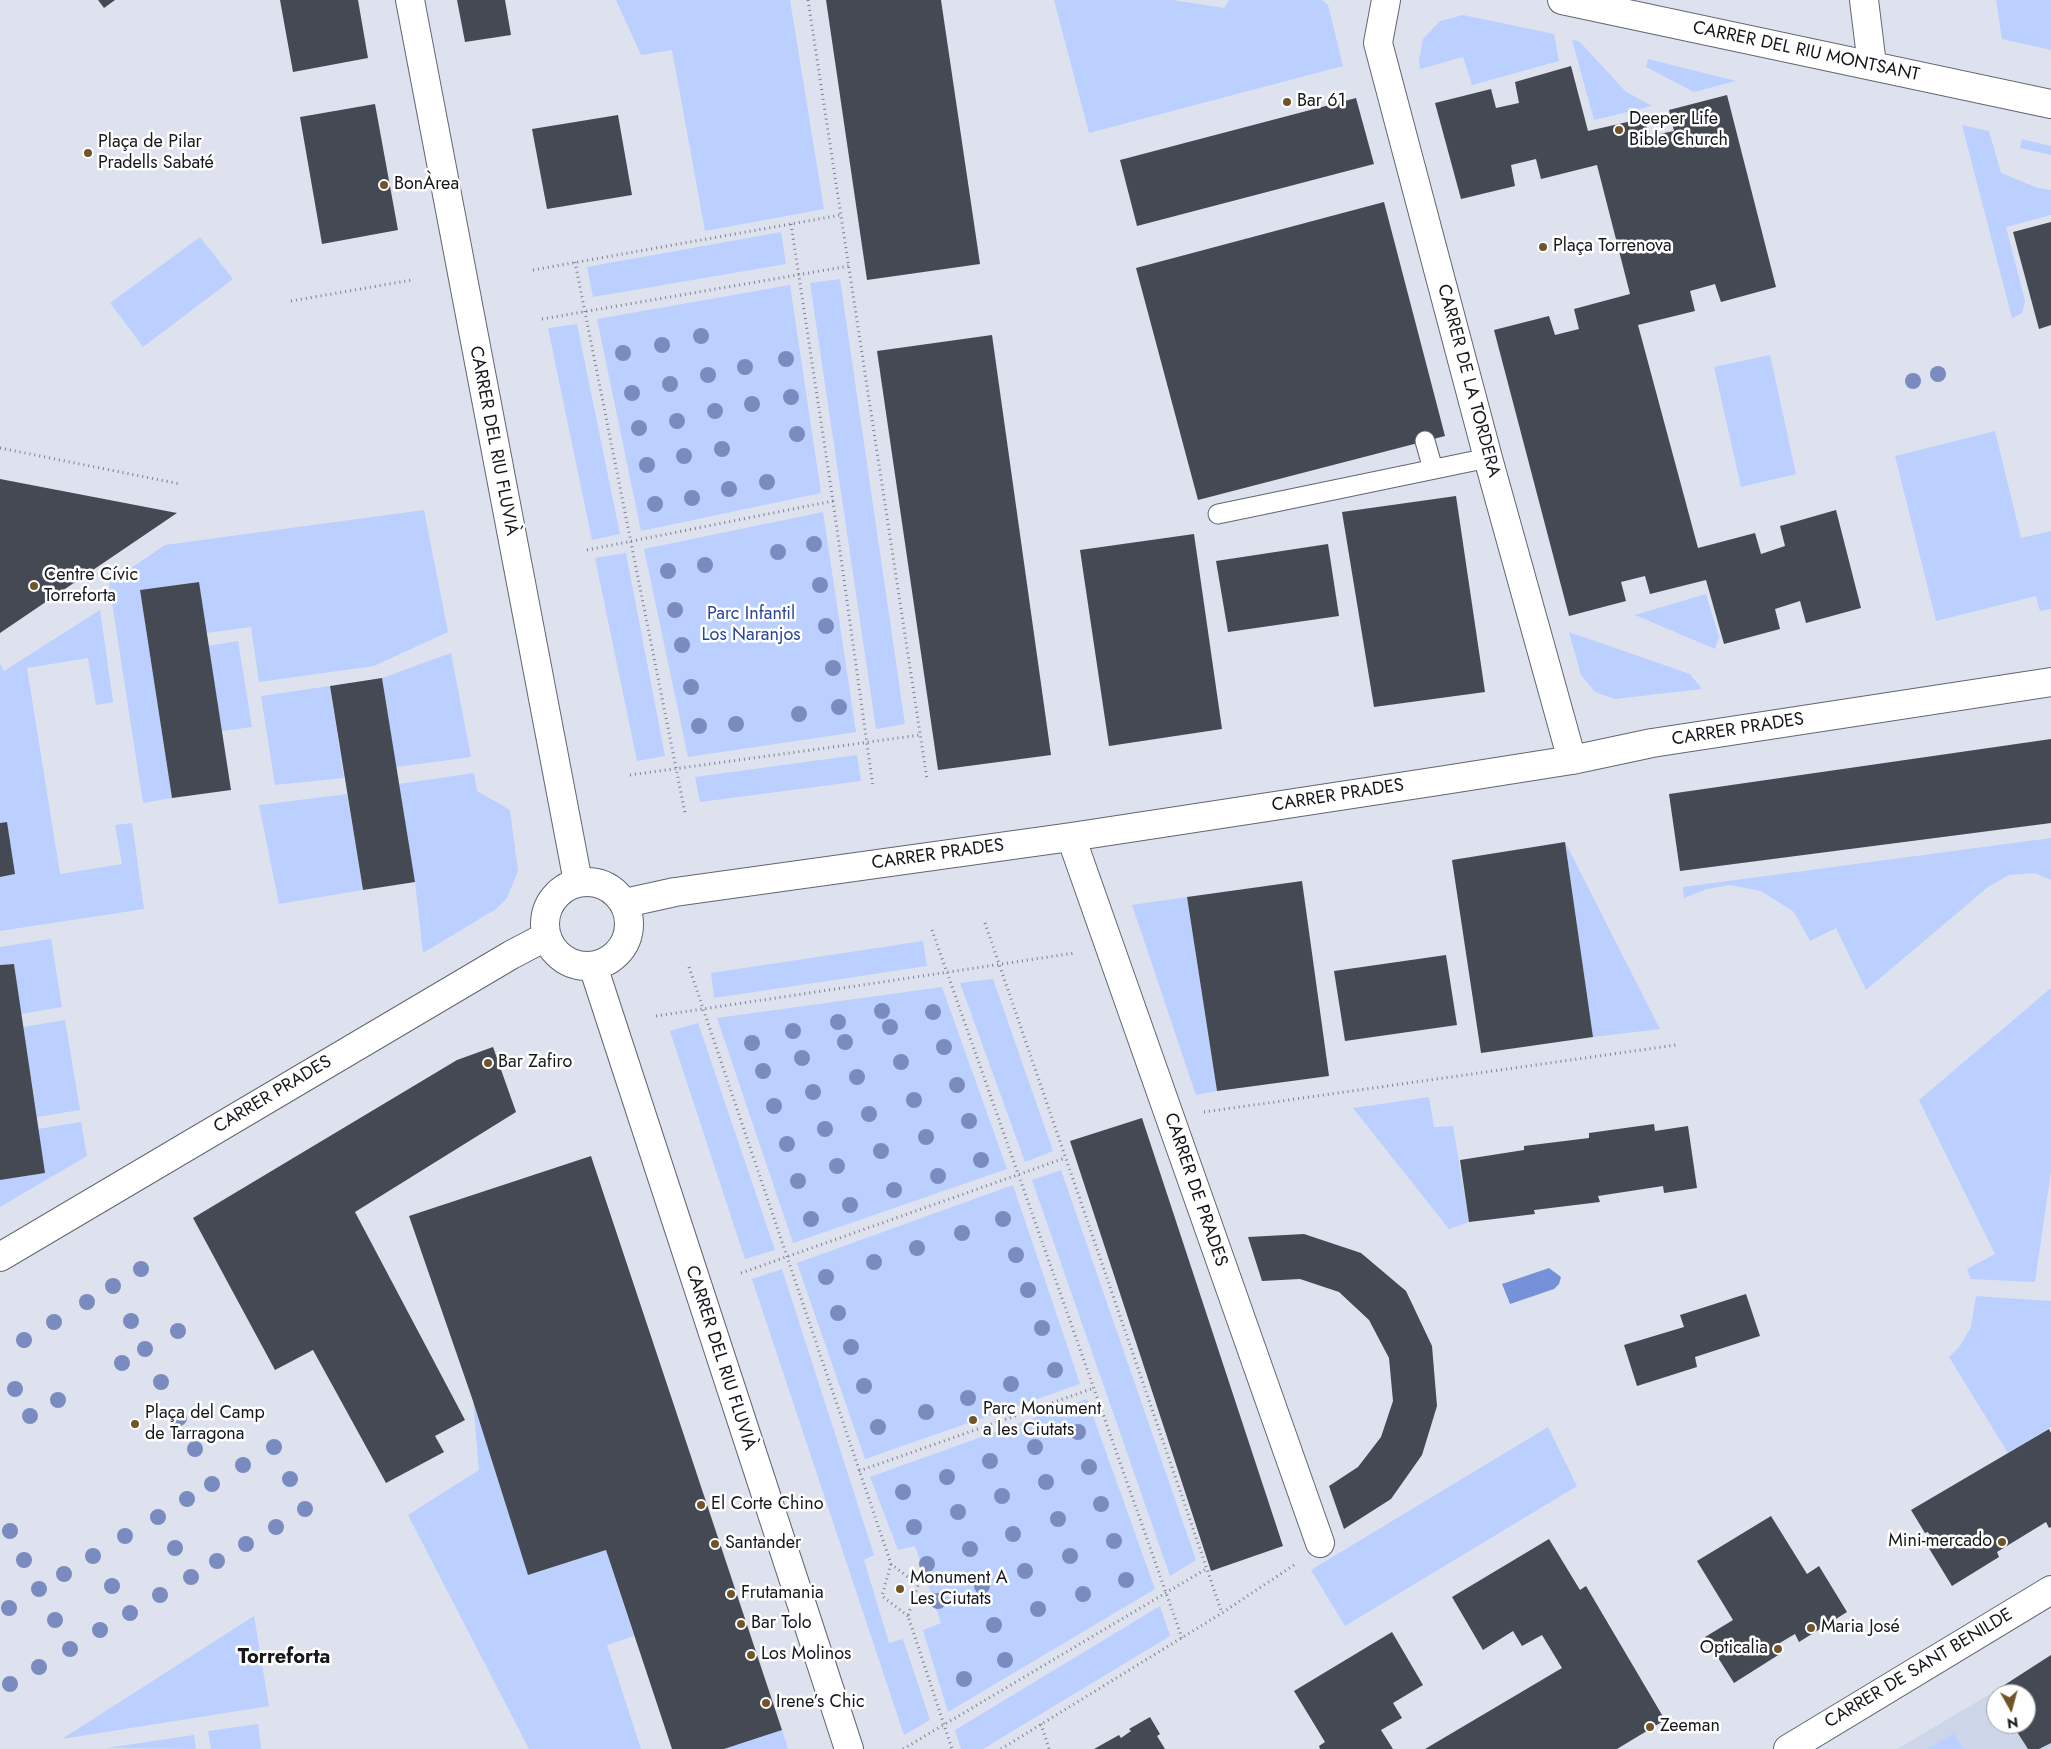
<!DOCTYPE html>
<meta charset="utf-8">
<style>
body{margin:0}
#map{position:relative;width:2051px;height:1749px;overflow:hidden;background:#dde2ee;font-family:Jost,sans-serif}
canvas{display:block}
.north{position:absolute;left:1986px;top:1684px;width:50px;height:50px;box-sizing:border-box;background:#fff;border:1px solid #a1a2a4;border-radius:50%;rotate:173deg;font-size:14px;font-weight:700;line-height:20px;text-align:center;color:#15171b}
.north::after{content:'';display:block;margin:auto;width:18px;height:22px;background:#715427;clip-path:polygon(50% 0,100% 100%,50% 72%,0 100%)}
</style>
<div id="map">
<canvas width="2051" height="1749"></canvas>
<div class="north">N</div>
</div>
<script>
const c = document.querySelector('canvas').getContext('2d');
c.lineJoin = 'round';
function fill(path, color) { c.fillStyle = color; c.fill(path, 'evenodd'); }
const toPath = rows => new Path2D(rows.map(r => 'M' + r).join(''));
function stroke(path, color, width, dash) { c.strokeStyle = color; c.lineWidth = width; c.lineCap = dash ? 'butt' : 'round'; c.setLineDash(dash || []); c.stroke(path); }
function drawText(font, color, halo, rows, align = 'center') {
  c.font = font + ' Jost,sans-serif'; c.lineWidth = 5; c.setLineDash([]); c.textBaseline = 'middle'; c.strokeStyle = halo; c.fillStyle = color; for (const [text, x, y, turn = 0] of rows) {
    c.save(); c.translate(x, y); c.rotate((+turn || 0) * Math.PI / 180); c.textAlign = isNaN(turn) ? turn : align; if (halo) c.strokeText(text, 0, 0); c.fillText(text, 0, 0); c.restore();
  }
}
fill(toPath([
 [2051,1655,2051,1749,1897,1749,1992,1693],
 [1996,1694,2026,1694,2026,1724,1996,1724]
]), '#cdd5e8');
fill(toPath([
 [616,0,790,0,824,209,705,231,672,50,641,55],
 [1054,0,1172,0,1224,8,1229,0,1322,0,1328,5,1343,66,1089,133],
 [1996,0,2051,0,2051,50,2002,39],
 [1463,15,1554,34,1559,61,1472,85,1463,57,1420,69,1419,60,1423,39,1440,21],
 [1572,40,1579,41,1625,91,1652,106,1594,120],
 [1648,59,1736,81,1694,92,1646,67],
 [1962,125,1989,131,2001,173,2038,188,2051,190,2051,215,2006,227,2025,301,2022,313,2012,318],
 [2022,139,2051,146,2051,155,2020,148],
 [781,232,786,264,593,297,587,267],
 [200,237,233,279,143,347,110,303],
 [840,279,905,724,876,729,810,283],
 [790,285,821,493,641,531,597,319],
 [577,324,620,534,592,540,548,328],
 [1770,355,1796,474,1741,487,1714,367],
 [1995,431,2021,538,2051,531,2051,609,2040,611,2036,596,1936,621,1895,456],
 [424,510,448,632,374,666,259,682,251,627,206,633,198,582,140,590,172,798,143,803,109,583,165,545],
 [823,512,856,732,688,757,644,549],
 [626,553,665,756,637,761,595,558],
 [1706,594,1719,637,1715,649,1635,615],
 [100,610,113,702,96,705,88,658,27,668,60,874,122,864,115,825,132,823,144,909,0,931,0,664,4,671],
 [1569,632,1690,674,1702,689,1615,699,1595,692,1581,675],
 [238,641,252,727,222,731,208,646],
 [451,653,471,757,396,767,382,678],
 [330,686,344,778,275,785,261,696],
 [857,755,861,781,700,802,695,777],
 [474,773,477,791,510,810,518,871,507,898,496,909,423,953,415,882,399,784],
 [347,794,363,890,279,904,259,805],
 [2051,838,2051,880,2035,873,2009,875,1988,887,1866,990,1836,928,1810,941,1794,912,1761,891,1730,885,1707,889,1684,898,1683,887],
 [1565,842,1660,1029,1593,1037],
 [1187,897,1217,1091,1196,1095,1132,905],
 [51,939,62,1007,21,1014,14,964,0,965,0,947],
 [923,941,927,966,714,998,711,973],
 [993,979,1053,1151,1025,1162,960,983],
 [942,987,1007,1169,793,1243,717,1018],
 [2051,988,2051,1171,2035,1282,1971,1279,1967,1269,1995,1254,1919,1100],
 [65,1020,80,1110,37,1117,23,1027],
 [698,1023,775,1250,745,1259,670,1031],
 [1429,1097,1434,1127,1453,1126,1469,1222,1449,1229,1353,1108],
 [81,1122,87,1156,0,1207,0,1180,44,1173,38,1129],
 [1061,1170,1196,1560,1170,1576,1032,1180],
 [1013,1185,1080,1384,865,1459,797,1263],
 [782,1269,874,1555,864,1560,889,1643,903,1639,930,1720,904,1735,752,1279],
 [1976,1296,2051,1301,2051,1427,2008,1453,1949,1357,1960,1346,1971,1327],
 [1087,1399,1155,1589,948,1712,923,1630,941,1623,915,1546,898,1550,870,1477],
 [473,1401,528,1575,606,1550,634,1636,607,1645,641,1749,529,1749,408,1515,479,1470],
 [1548,1427,1577,1486,1345,1626,1311,1570],
 [1160,1606,1170,1636,983,1749,961,1749,955,1730],
 [254,1616,269,1706,62,1739],
 [258,1724,261,1749,211,1749,208,1731],
 [782,1730,788,1749,724,1749],
 [1954,1733,1963,1749,1928,1749],
 [194,1735,196,1749,106,1748]
]), '#bbd0fe');
fill(toPath([
 [1549,1268,1561,1277,1559,1284,1554,1289,1510,1304,1502,1284]
]), '#7592d8');
fill(toPath([
 [98,0,115,0,104,8],
 [280,0,358,0,368,58,293,72],
 [457,0,505,0,511,35,465,42],
 [826,0,941,0,980,264,867,280],
 [1571,66,1588,131,1645,118,1649,136,1674,131,1669,110,1727,95,1776,287,1721,302,1715,284,1690,291,1695,311,1638,325,1698,548,1755,533,1761,554,1785,546,1780,526,1836,510,1861,608,1806,623,1800,601,1775,609,1780,629,1724,644,1706,580,1650,594,1645,576,1621,582,1626,601,1569,616,1494,330,1549,316,1555,335,1579,329,1574,309,1630,294,1597,165,1541,179,1536,159,1511,165,1515,186,1461,199,1435,103,1491,89,1496,108,1519,103,1515,82],
 [1356,98,1374,164,1137,226,1120,160],
 [375,104,398,230,322,244,300,117],
 [618,115,632,195,547,209,532,129],
 [1384,202,1445,436,1198,500,1136,268],
 [2051,222,2051,325,2039,329,2013,232],
 [992,335,1051,755,938,770,877,351],
 [0,479,177,513,0,633],
 [1456,496,1485,692,1374,707,1342,512],
 [1194,534,1222,729,1109,746,1080,550],
 [1328,544,1339,616,1228,632,1216,561],
 [199,582,231,790,172,798,140,590],
 [382,678,415,882,363,890,330,686],
 [2051,739,2051,823,1680,871,1669,794],
 [7,822,15,874,0,877,0,823],
 [1565,842,1593,1037,1481,1053,1452,860],
 [1302,881,1329,1076,1217,1091,1187,897],
 [1446,955,1457,1025,1345,1041,1334,971],
 [14,964,45,1173,0,1180,0,965],
 [493,1047,516,1112,355,1212,465,1420,435,1436,444,1452,386,1483,313,1350,275,1370,193,1218,457,1060],
 [1142,1118,1283,1546,1211,1571,1070,1141],
 [1654,1124,1655,1131,1688,1126,1697,1188,1664,1193,1663,1186,1598,1196,1600,1202,1534,1210,1535,1214,1469,1222,1460,1160,1524,1150,1524,1146,1589,1138,1589,1133],
 [591,1156,782,1730,724,1749,672,1749,606,1550,528,1575,473,1401,409,1216],
 [1304,1234,1361,1253,1406,1291,1432,1346,1437,1406,1422,1455,1391,1499,1344,1529,1329,1486,1358,1467,1381,1437,1393,1401,1389,1358,1369,1320,1339,1292,1300,1279,1262,1281,1248,1237],
 [1746,1294,1760,1336,1695,1357,1697,1367,1637,1386,1624,1345,1684,1327,1680,1315],
 [2049,1429,2051,1433,2051,1527,2049,1528,2046,1522,1997,1552,1999,1557,1952,1586,1927,1545,1933,1541,1928,1532,1925,1533,1911,1510],
 [1771,1516,1807,1574,1819,1566,1847,1612,1799,1642,1795,1634,1778,1644,1783,1652,1734,1683,1705,1637,1733,1620,1697,1561],
 [1549,1539,1580,1590,1586,1586,1665,1720,1617,1749,1425,1749,1562,1668,1542,1635,1522,1646,1513,1631,1483,1650,1452,1597],
 [1392,1632,1423,1685,1393,1703,1402,1718,1381,1730,1393,1749,1320,1749,1319,1746,1325,1742,1294,1691],
 [2051,1655,2051,1743,2039,1749,2028,1749,2012,1724,2026,1724,2026,1694,1996,1694,1996,1700,1992,1693],
 [1150,1717,1160,1734,1157,1736,1165,1749,1094,1749,1119,1735,1121,1738,1131,1731,1129,1729]
]), '#454953');
const lane = toPath([
 [1425,441,1433,469],
 [1218,514,1488,458]
]);
const street = toPath([
 [410,0,578,882],
 [1386,0,1378,43,1488,458,1572,760],
 [1562,0,2051,104],
 [1864,0,1872,65],
 [1071,837,1320,1543],
 '545 924a42 42 0 1 1 84 0a42 42 0 1 1-84 0Z',
 [625,903,675,892,1071,837,1445,780,1572,760,1652,743,2051,682],
 [593,966,849,1749],
 [0,1257,511,955,547,936],
 [1788,1749,2051,1590]
]);
stroke(lane, '#626671', 21);
stroke(street, '#626671', 30);
stroke(toPath([
 [808,0,927,779],
 [791,224,833,501,873,787],
 [575,262,685,813],
 [533,270,841,215],
 [291,301,412,280],
 [542,319,849,266],
 [0,448,180,484],
 [587,550,833,501],
 [630,775,920,735],
 [985,923,1222,1613],
 [932,930,1182,1638],
 [689,967,891,1564,918,1585,908,1616,952,1749],
 [656,1016,1075,953],
 [1204,1112,1676,1045],
 [741,1273,1065,1158],
 [859,1471,1094,1388],
 [891,1564,882,1596,908,1616],
 [1041,1724,1049,1749],
 [903,1749,1206,1569],
 [1001,1749,1222,1613,1294,1565]
]), '#7e828a', 3, [1, 4]);
stroke(lane, '#fff', 19);
stroke(street, '#fff', 28);
c.fillStyle = '#7a8cbf';
for (const [x, y] of [
 [701,336],
 [662,345],
 [623,353],
 [786,359],
 [745,367],
 [1938,374],
 [708,375],
 [1913,381],
 [670,384],
 [632,393],
 [791,397],
 [752,404],
 [715,411],
 [677,421],
 [639,428],
 [797,434],
 [722,449],
 [684,456],
 [647,465],
 [767,482],
 [729,489],
 [692,498],
 [655,504],
 [814,544],
 [778,552],
 [705,565],
 [668,571],
 [820,585],
 [675,610],
 [826,626],
 [682,645],
 [833,668],
 [691,687],
 [839,707],
 [799,714],
 [736,724],
 [699,726],
 [882,1011],
 [933,1012],
 [838,1022],
 [890,1027],
 [793,1031],
 [845,1042],
 [752,1043],
 [944,1047],
 [802,1058],
 [901,1062],
 [763,1071],
 [857,1077],
 [957,1085],
 [813,1092],
 [914,1100],
 [774,1106],
 [869,1114],
 [969,1121],
 [825,1129],
 [926,1137],
 [787,1144],
 [881,1151],
 [981,1160],
 [837,1166],
 [938,1176],
 [798,1181],
 [894,1190],
 [850,1205],
 [811,1219],
 [1003,1219],
 [962,1233],
 [917,1248],
 [1016,1255],
 [874,1262],
 [141,1269],
 [826,1277],
 [113,1286],
 [1028,1290],
 [87,1302],
 [838,1313],
 [131,1321],
 [54,1322],
 [1042,1328],
 [178,1331],
 [24,1340],
 [851,1347],
 [145,1349],
 [122,1363],
 [1055,1370],
 [161,1382],
 [1011,1384],
 [864,1386],
 [15,1389],
 [968,1398],
 [58,1400],
 [926,1412],
 [30,1416],
 [179,1418],
 [878,1427],
 [1078,1432],
 [274,1447],
 [1035,1447],
 [195,1449],
 [990,1461],
 [243,1465],
 [1089,1467],
 [947,1477],
 [290,1479],
 [1046,1482],
 [212,1484],
 [903,1492],
 [1002,1496],
 [187,1499],
 [1101,1504],
 [305,1509],
 [958,1512],
 [158,1517],
 [1058,1519],
 [276,1527],
 [914,1527],
 [10,1531],
 [1013,1534],
 [125,1536],
 [1114,1541],
 [246,1544],
 [175,1548],
 [970,1549],
 [93,1556],
 [1070,1556],
 [24,1560],
 [217,1561],
 [927,1564],
 [1025,1571],
 [64,1574],
 [191,1577],
 [1126,1580],
 [112,1586],
 [982,1586],
 [39,1589],
 [1083,1594],
 [160,1595],
 [938,1601],
 [9,1608],
 [1038,1609],
 [130,1613],
 [55,1620],
 [994,1625],
 [100,1630],
 [70,1649],
 [1005,1660],
 [39,1667],
 [964,1679],
 [10,1684]
]) { c.beginPath(); c.arc(x, y, 8, 0, 2 * Math.PI); c.fill(); }
for (const [x, y, r, color] of [
 [1287,102,5,"#715427"],
 [1619,130,5,"#715427"],
 [88,153,5,"#715427"],
 [384,185,5,"#715427"],
 [1543,247,5,"#715427"],
 [34,586,5,"#715427"],
 [488,1063,5,"#715427"],
 [973,1420,5,"#715427"],
 [135,1424,5,"#715427"],
 [701,1505,5,"#715427"],
 [2002,1542,5,"#715427"],
 [715,1544,5,"#715427"],
 [900,1589,5,"#715427"],
 [731,1594,5,"#715427"],
 [741,1624,5,"#715427"],
 [1811,1628,5,"#715427"],
 [1778,1649,5,"#715427"],
 [751,1655,5,"#715427"],
 [766,1703,5,"#715427"],
 [1650,1727,5,"#715427"]
]) { const dot = new Path2D(); dot.arc(x, y, r, 0, 2 * Math.PI); c.fillStyle = color; c.fill(dot); stroke(dot, '#fff', 2); }
drawText('18px', '#15171b', '#fff', [
 ["CARRER DEL RIU MONTSANT",1806,52,12],
 ["CARRER DE LA TORDERA",1468,381,75],
 ["CARRER DEL RIU FLUVIÀ",493,441,79],
 ["CARRER PRADES",1738,730,-9],
 ["CARRER PRADES",1338,796,-9],
 ["CARRER PRADES",938,855,-8],
 ["CARRER PRADES",273,1095,-31],
 ["CARRER DE PRADES",1195,1190,71],
 ["CARRER DEL RIU FLUVIÀ",720,1358,72],
 ["CARRER DE SANT BENILDE",1919,1669,-31]
]);
drawText('18px', '#15171b', '#fff', [
 ["Bar 61",1297,102],
 ["Deeper Life",1629,120],
 ["Bible Church",1629,141],
 ["Plaça de Pilar",98,143],
 ["Pradells Sabaté",98,164],
 ["BonÀrea",394,185],
 ["Plaça Torrenova",1553,247],
 ["Centre Cívic",44,576],
 ["Torreforta",44,597],
 ["Bar Zafiro",498,1063],
 ["Parc Monument",983,1410],
 ["a les Ciutats",983,1431],
 ["Plaça del Camp",145,1414],
 ["de Tarragona",145,1435],
 ["El Corte Chino",711,1505],
 ["Mini-mercado",1992,1542,"right"],
 ["Santander",725,1544],
 ["Monument A",910,1579],
 ["Les Ciutats",910,1600],
 ["Frutamania",741,1594],
 ["Bar Tolo",751,1624],
 ["Maria José",1821,1628],
 ["Opticalia",1768,1649,"right"],
 ["Los Molinos",761,1655],
 ["Irene’s Chic",776,1703],
 ["Zeeman",1660,1727]
], 'left');
drawText('18px', '#294598', '#fff', [
 ["Parc Infantil",751,615],
 ["Los Naranjos",751,636]
]);
drawText('bold 20px', '#15171b', '#fff', [
 ["Torreforta",284,1658]
]);
</script>
